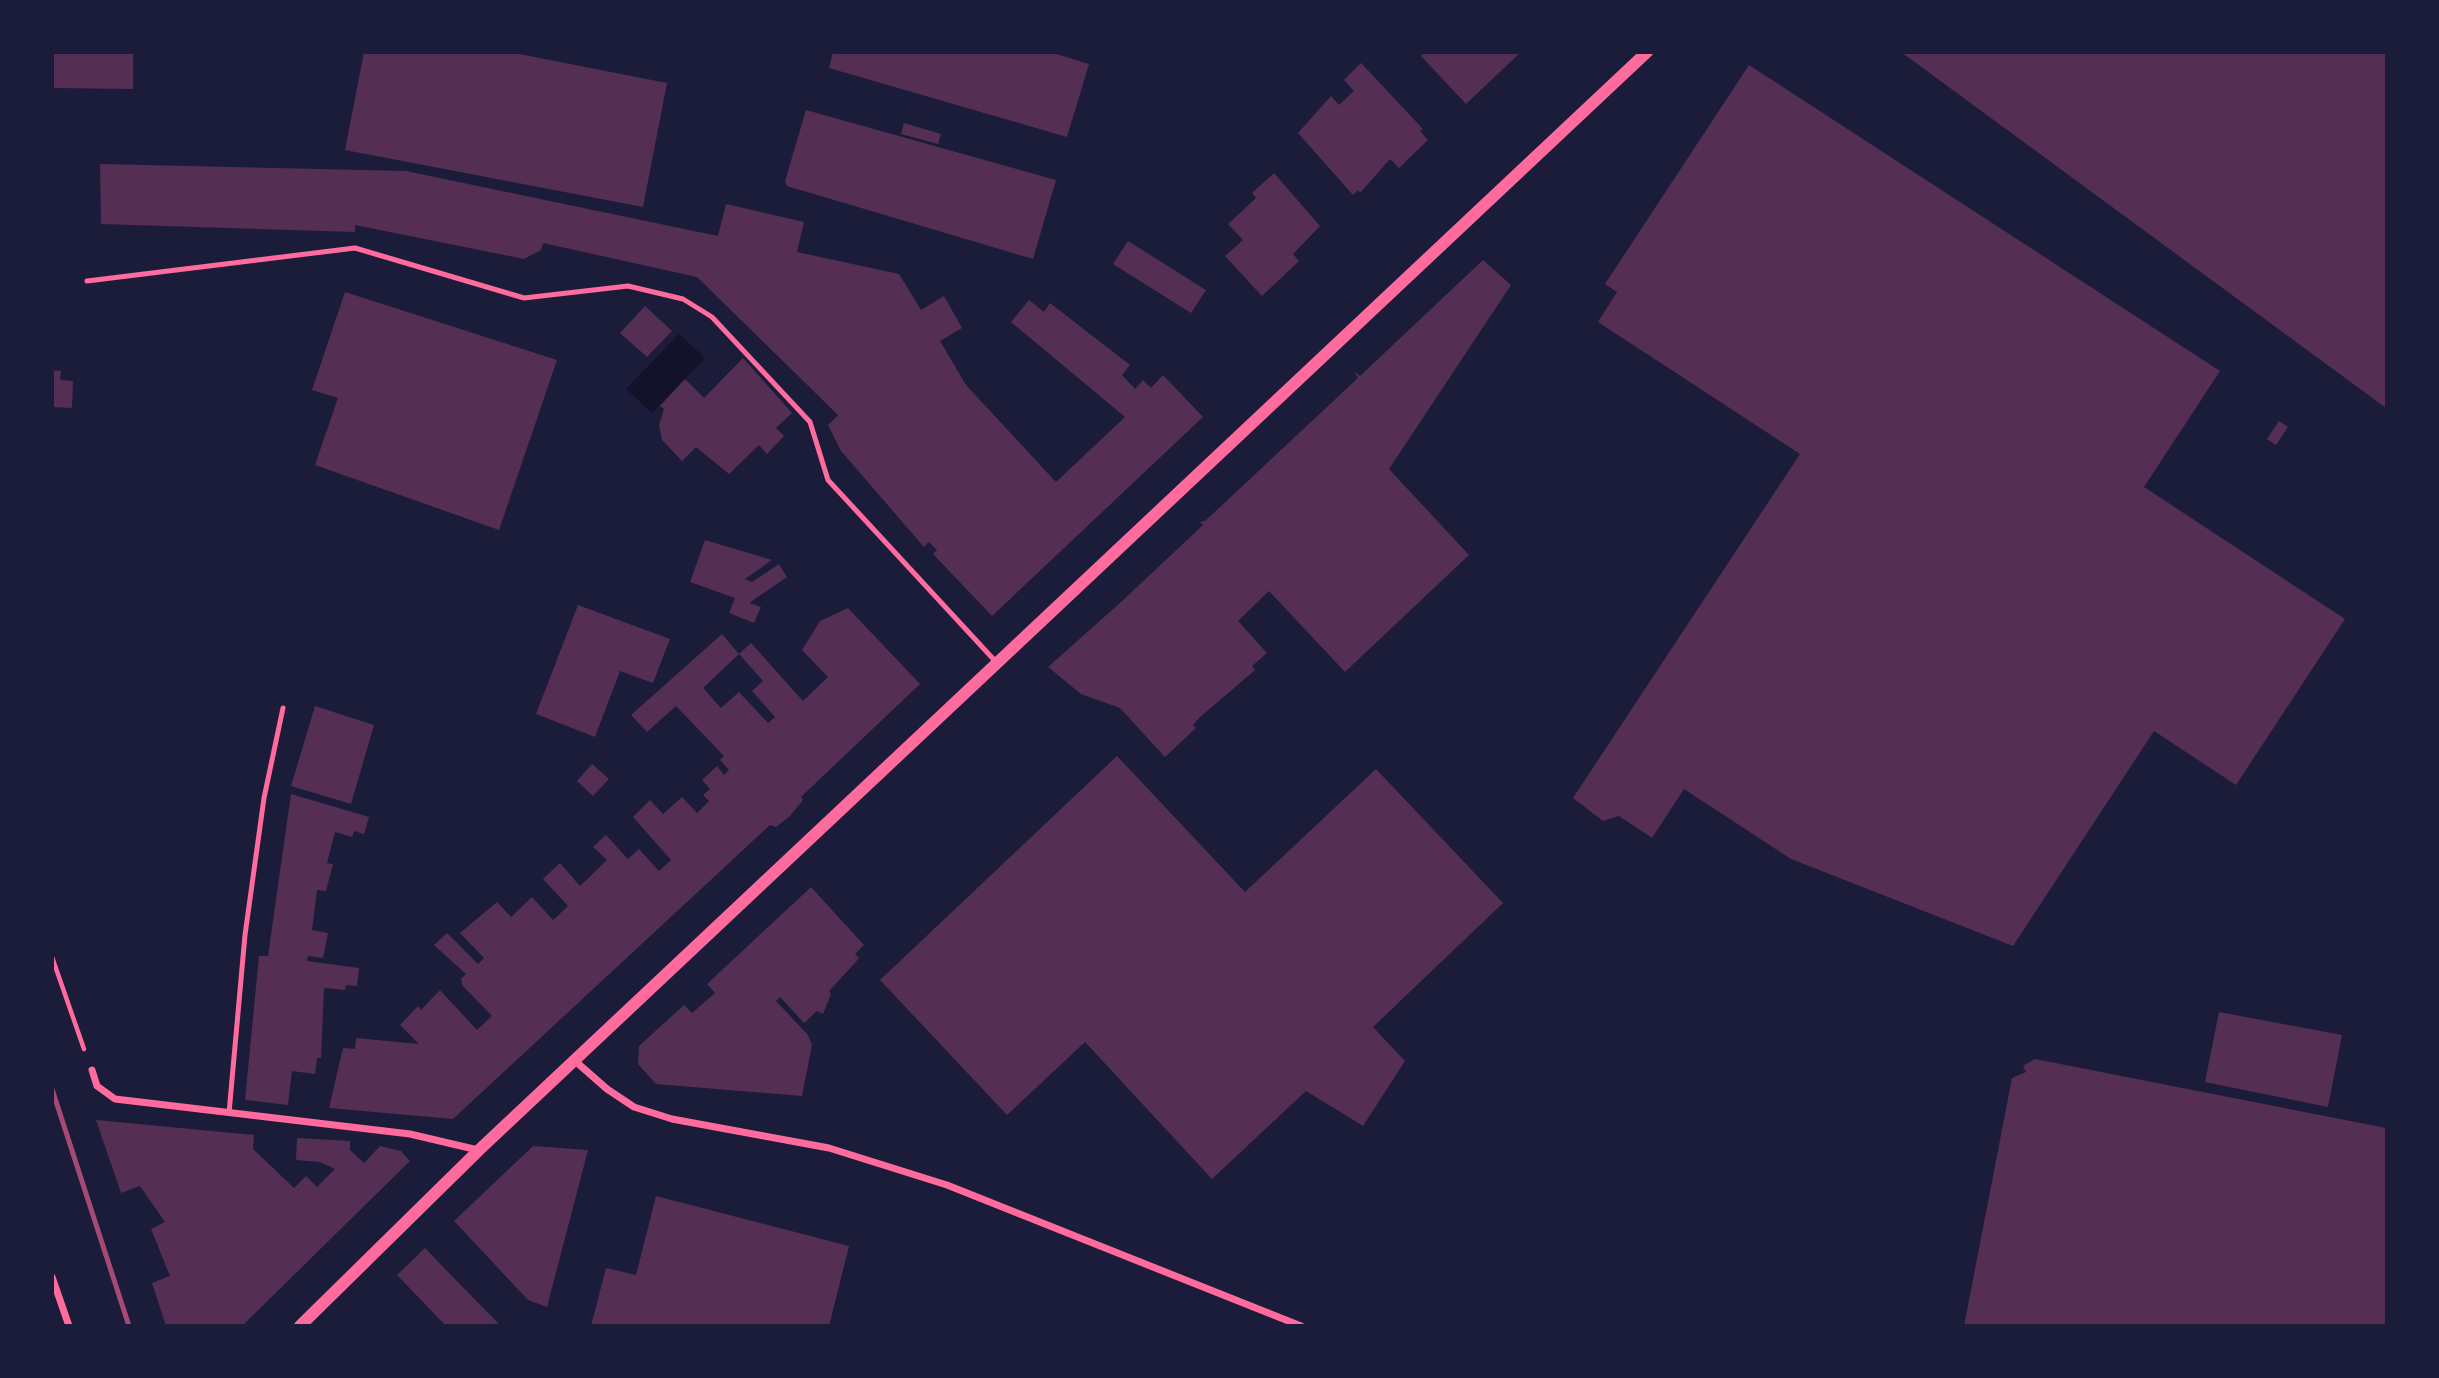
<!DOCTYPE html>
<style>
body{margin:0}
#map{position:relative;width:2439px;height:1378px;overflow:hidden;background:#1b1b3a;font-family:Ubuntu,sans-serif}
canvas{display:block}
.frame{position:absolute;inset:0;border:54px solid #1b1b3a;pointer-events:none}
</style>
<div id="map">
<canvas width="2439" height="1378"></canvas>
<div class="frame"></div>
</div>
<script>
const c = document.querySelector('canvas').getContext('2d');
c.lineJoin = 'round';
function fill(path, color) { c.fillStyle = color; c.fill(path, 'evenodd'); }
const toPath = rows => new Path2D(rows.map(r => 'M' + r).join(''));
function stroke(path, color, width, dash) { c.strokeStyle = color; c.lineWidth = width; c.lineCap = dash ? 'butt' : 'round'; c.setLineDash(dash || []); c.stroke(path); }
fill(toPath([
 [679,334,705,358,652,413,626,389]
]), '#12122b');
fill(toPath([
 [52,52,133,52,133,89,52,88],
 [364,52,509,52,667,83,643,207,345,150],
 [833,52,1050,52,1089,64,1067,137,829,68],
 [1424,52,1521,52,1466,104,1421,56],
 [1901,52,2386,52,2386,408],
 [1361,63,1423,129,1420,131,1428,140,1399,168,1390,159,1360,193,1358,190,1353,195,1298,133,1331,96,1339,105,1354,91,1344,80],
 [1749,65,2220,371,2144,487,2345,619,2236,785,2154,731,2013,946,1791,859,1684,789,1652,838,1619,816,1603,821,1573,798,1800,454,1598,322,1617,292,1605,284],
 [806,110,1056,180,1033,259,787,186,785,181],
 [904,123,941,134,938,144,901,134],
 [100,164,406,171,718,236,726,204,804,222,797,252,899,274,921,310,944,296,962,328,940,341,966,385,1056,482,1125,417,1011,322,1029,300,1044,312,1050,303,1130,365,1122,375,1135,389,1143,380,1151,388,1163,375,1203,417,992,616,933,554,937,550,929,542,924,547,841,451,828,425,838,415,697,277,543,243,541,250,524,259,355,225,355,232,101,224],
 [1274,173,1320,226,1293,254,1299,261,1262,296,1225,256,1243,240,1228,224,1256,198,1252,193],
 [1128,241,1206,290,1191,313,1113,264],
 [1483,260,1511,285,1389,469,1469,555,1345,672,1269,591,1238,621,1267,653,1252,666,1255,670,1199,718,1193,725,1196,728,1165,757,1120,708,1081,694,1048,667,1121,602,1203,525,1200,522,1205,521,1358,378,1354,371,1360,376],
 [345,292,557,360,499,530,315,465,338,398,312,390],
 [645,306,672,331,647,357,620,333],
 [743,358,792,413,776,428,784,436,767,454,759,445,729,474,696,447,682,461,662,440,659,425,664,409,660,406,685,379,704,398],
 [52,370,61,371,60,380,73,381,72,408,52,407],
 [2279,421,2288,427,2276,445,2267,439],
 [705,540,772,560,745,579,752,582,779,564,787,577,749,603,761,607,754,623,729,613,735,598,690,582],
 [578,605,670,639,653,683,620,671,595,737,536,714],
 [848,608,920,684,801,797,803,800,790,816,776,827,770,825,453,1119,329,1108,343,1048,355,1049,356,1038,419,1044,400,1025,418,1006,421,1010,440,990,477,1030,492,1016,462,985,461,979,466,974,434,945,447,933,478,964,484,958,460,933,497,902,511,917,532,897,553,920,568,906,543,879,560,863,580,886,607,860,593,847,606,835,628,859,639,849,659,871,671,860,633,817,650,800,663,814,682,797,697,813,709,801,703,795,710,789,702,780,717,766,724,775,729,770,720,760,724,756,676,706,647,732,631,715,722,634,739,654,703,688,721,708,739,692,768,723,775,717,752,691,763,681,739,654,751,643,803,701,828,677,802,650,820,621],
 [315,706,374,725,351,804,291,786],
 [1117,756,1245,892,1376,769,1503,903,1373,1027,1405,1061,1363,1126,1306,1091,1212,1179,1085,1042,1007,1115,880,980],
 [592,764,609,779,593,796,577,781],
 [291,794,369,817,364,834,354,831,352,837,335,832,327,863,333,864,326,891,317,890,312,930,328,933,323,958,308,956,307,961,359,968,357,986,346,985,345,990,324,988,321,1058,317,1058,315,1074,292,1071,288,1105,245,1100,259,956,268,956],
 [811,887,864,945,855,954,859,958,854,964,829,991,831,994,823,1014,817,1011,804,1023,780,997,776,1001,808,1035,812,1045,802,1096,656,1084,638,1064,639,1046,684,1005,692,1013,715,993,707,984],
 [2219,1012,2342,1035,2328,1107,2205,1082],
 [2035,1059,2386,1128,2386,1326,1964,1326,2012,1078,2026,1072,2023,1066],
 [96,1120,254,1135,253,1149,294,1188,306,1176,317,1187,335,1169,320,1162,296,1160,297,1138,350,1141,350,1150,364,1163,380,1146,401,1151,410,1161,242,1326,166,1326,152,1283,170,1276,151,1229,165,1222,140,1186,121,1193],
 [533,1146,588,1150,547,1307,528,1300,454,1221],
 [656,1196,849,1246,829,1326,591,1326,606,1268,636,1275],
 [425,1248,450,1274,501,1326,446,1326,397,1275]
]), '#542f53');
stroke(toPath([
 [52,957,84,1049]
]), '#ff6b9d', 4.5);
stroke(toPath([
 [87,281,355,248,524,298,628,286,683,299,712,317,810,422,828,480,997,663],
 [229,1113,245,935,264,798,283,708]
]), '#ff6b9d', 5);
stroke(toPath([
 [574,1060,607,1089,634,1107,672,1119,829,1148,947,1185,1301,1326],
 [92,1070,97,1086,115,1099,410,1134,478,1150],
 [52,1277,69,1326]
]), '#ff6b9d', 7);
stroke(toPath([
 [300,1326,479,1150,1647,52]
]), '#ff6b9d', 12);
stroke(toPath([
 [52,1089,129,1326]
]), '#a44b75', 5);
</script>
